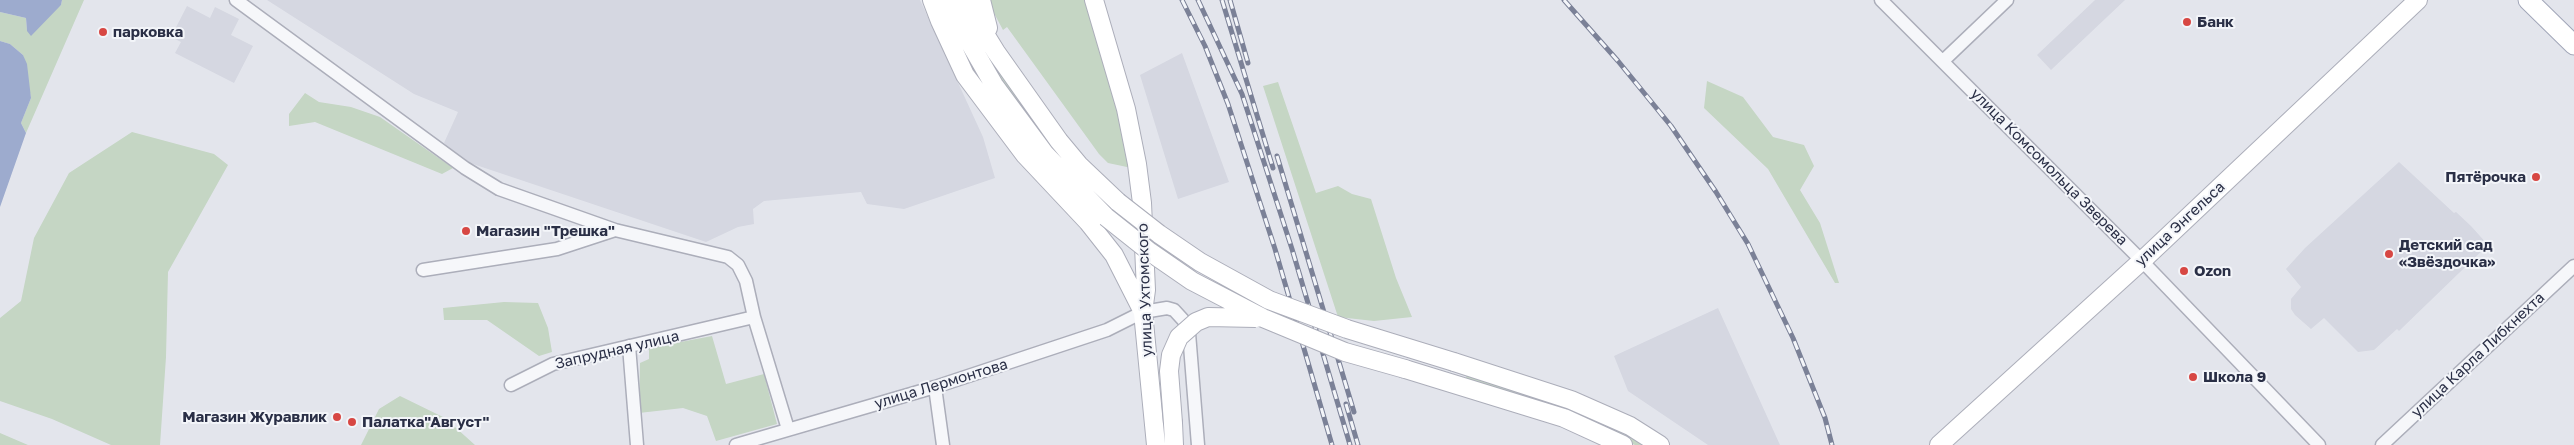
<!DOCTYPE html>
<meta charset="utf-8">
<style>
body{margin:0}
canvas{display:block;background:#e3e5ec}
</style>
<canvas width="2574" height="445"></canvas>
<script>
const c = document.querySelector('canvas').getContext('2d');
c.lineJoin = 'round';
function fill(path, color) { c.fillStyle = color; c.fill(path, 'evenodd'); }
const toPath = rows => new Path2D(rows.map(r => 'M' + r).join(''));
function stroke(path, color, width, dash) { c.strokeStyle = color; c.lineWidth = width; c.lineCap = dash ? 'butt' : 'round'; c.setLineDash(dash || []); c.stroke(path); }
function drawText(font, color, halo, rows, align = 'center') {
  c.font = font + ' "Golos Text",sans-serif'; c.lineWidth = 4; c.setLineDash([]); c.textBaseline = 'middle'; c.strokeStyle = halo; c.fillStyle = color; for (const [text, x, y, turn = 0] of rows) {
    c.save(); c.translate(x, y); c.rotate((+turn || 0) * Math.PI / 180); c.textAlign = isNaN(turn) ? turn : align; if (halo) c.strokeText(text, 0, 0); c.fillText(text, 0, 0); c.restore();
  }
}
fill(toPath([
 [267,0,920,0,983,137,995,178,904,209,867,204,861,192,764,201,753,209,754,224,738,227,706,242,464,161,444,143,458,112,414,94],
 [2095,0,2125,0,2051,70,2037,55],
 [187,6,210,18,215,7,239,19,231,35,253,46,234,83,175,53,181,42,171,37],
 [1182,53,1229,182,1178,199,1140,75],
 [2399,162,2454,213,2456,212,2471,226,2488,245,2399,331,2397,329,2374,350,2358,352,2324,318,2311,329,2295,315,2291,309,2291,299,2301,287,2286,269,2305,248],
 [1718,308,1780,445,1708,445,1628,391,1614,356]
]), '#d5d7e1');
fill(toPath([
 [62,0,84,0,26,133,21,123,31,98,23,55,10,44,0,41,0,12,26,18,27,31,61,5],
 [987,0,1085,0,1118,111,1129,166,1127,167,1108,163,1099,154,1007,27,1003,30],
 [984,48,1028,113,1061,154,1104,198,1101,202,1074,176,1024,115,981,51],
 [1707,81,1743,97,1773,137,1804,145,1814,166,1800,190,1820,223,1839,283,1835,283,1768,169,1704,108],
 [1278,82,1316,193,1338,186,1352,194,1371,199,1396,278,1412,317,1374,321,1338,317,1263,86],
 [305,93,319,102,351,107,380,117,453,168,442,174,315,122,289,126,289,114],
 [132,132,214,154,228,165,168,272,166,357,160,445,111,445,52,419,0,401,0,318,21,301,34,238,69,173],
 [504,302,538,303,548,328,552,352,539,356,487,320,444,320,443,308],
 [712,336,726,384,764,374,777,424,716,441,707,416,683,408,639,413,640,363,649,359,649,348],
 [1467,374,1564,406,1603,423,1644,445,1635,445,1562,411,1466,378],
 [400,396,445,418,475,445,361,445,379,409],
 [0,433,28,445,0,445]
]), '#c5d6c4');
fill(toPath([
 [0,0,62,0,61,5,31,36,27,31,26,18,0,12],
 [0,41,10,44,23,55,27,64,31,98,21,123,26,133,0,207]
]), '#9dabce');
const street = toPath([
 [236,0,465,168,499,189,615,230,728,257,738,265,746,281,754,317,788,429],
 [1881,0,2142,261,2319,445],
 [1943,61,2007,0],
 [423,270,557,249,615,230],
 [629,346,637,445],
 [511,385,553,364,754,317],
 [935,387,943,445],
 [736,445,935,387,1107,330,1143,312,1167,308,1174,310,1185,322,1189,333,1198,445],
 [2382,445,2574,266]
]);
const secondary = toPath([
 [932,0,940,21,965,75,1025,155,1088,222,1114,255,1143,312],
 [945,0,994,85,1045,154,1106,217],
 [964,0,996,52,1059,141,1079,165,1118,202],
 [981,0,988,28],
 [1094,0,1126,109,1137,164,1142,203,1146,290,1143,312,1156,445],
 [1454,362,1571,400,1630,426,1660,445],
 [1405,369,1564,418,1623,445],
 [1173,423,1174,445],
 [1939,445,2147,256,2418,0]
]);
const primary = toPath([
 [2528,0,2574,45]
]);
stroke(street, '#acaeba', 15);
stroke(secondary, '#acaeba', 20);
stroke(primary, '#a2a7b9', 21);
stroke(street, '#f6f7fa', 12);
stroke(secondary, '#fff', 18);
stroke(primary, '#fff', 19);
const rail = toPath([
 [1182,0,1205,46,1228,104,1275,249,1332,445],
 [1198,0,1242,94,1292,249,1350,445],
 [1222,0,1273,168],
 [1230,0,1248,63],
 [1564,0,1618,61,1671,126,1716,192,1748,244,1793,338,1825,418,1832,445],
 [1277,156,1354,412],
 [1346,404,1358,445]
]);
stroke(rail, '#7b8197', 5);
stroke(rail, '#f3f5f9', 3, [9]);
const secondaryBridge = toPath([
 [1118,202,1159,234,1200,262,1269,300,1347,329,1454,362],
 [1106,217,1150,252,1192,281,1263,318,1345,352,1405,369],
 [1173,423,1169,371,1171,355,1179,337,1196,322,1208,317,1256,318]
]);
stroke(secondaryBridge, '#acaeba', 20, []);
stroke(secondaryBridge, '#fff', 18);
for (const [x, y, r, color] of [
 [2187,22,5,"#d74743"],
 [103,32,5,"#d74743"],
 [2536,177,5,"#d74743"],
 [466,231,5,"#d74743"],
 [2389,254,5,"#d74743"],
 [2184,271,5,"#d74743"],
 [2193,377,5,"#d74743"],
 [337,417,5,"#d74743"],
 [352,422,5,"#d74743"]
]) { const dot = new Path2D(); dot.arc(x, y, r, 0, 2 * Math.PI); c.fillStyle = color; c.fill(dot); stroke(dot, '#f3f5f9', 2); }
drawText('bold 15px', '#2a2f46', '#f3f5f9', [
 ["Банк",2197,22],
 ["парковка",113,32],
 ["Пятёрочка",2526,177,"right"],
 ["Магазин \"Трешка\"",476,231],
 ["Детский сад",2399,245],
 ["«Звёздочка»",2399,262],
 ["Ozon",2194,271],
 ["Школа 9",2203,377],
 ["Магазин Журавлик",327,417,"right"],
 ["Палатка\"Август\"",362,422]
], 'left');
drawText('15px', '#2a2f46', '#f3f5f9', [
 ["улица Комсомольца Зверева",2049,167,45],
 ["улица Энгельса",2180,224,-43],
 ["улица Ухтомского",1145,290,-92],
 ["Запрудная улица",617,350,-13],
 ["улица Карла Либкнехта",2478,355,-43],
 ["улица Лермонтова",941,384,-17]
]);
</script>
